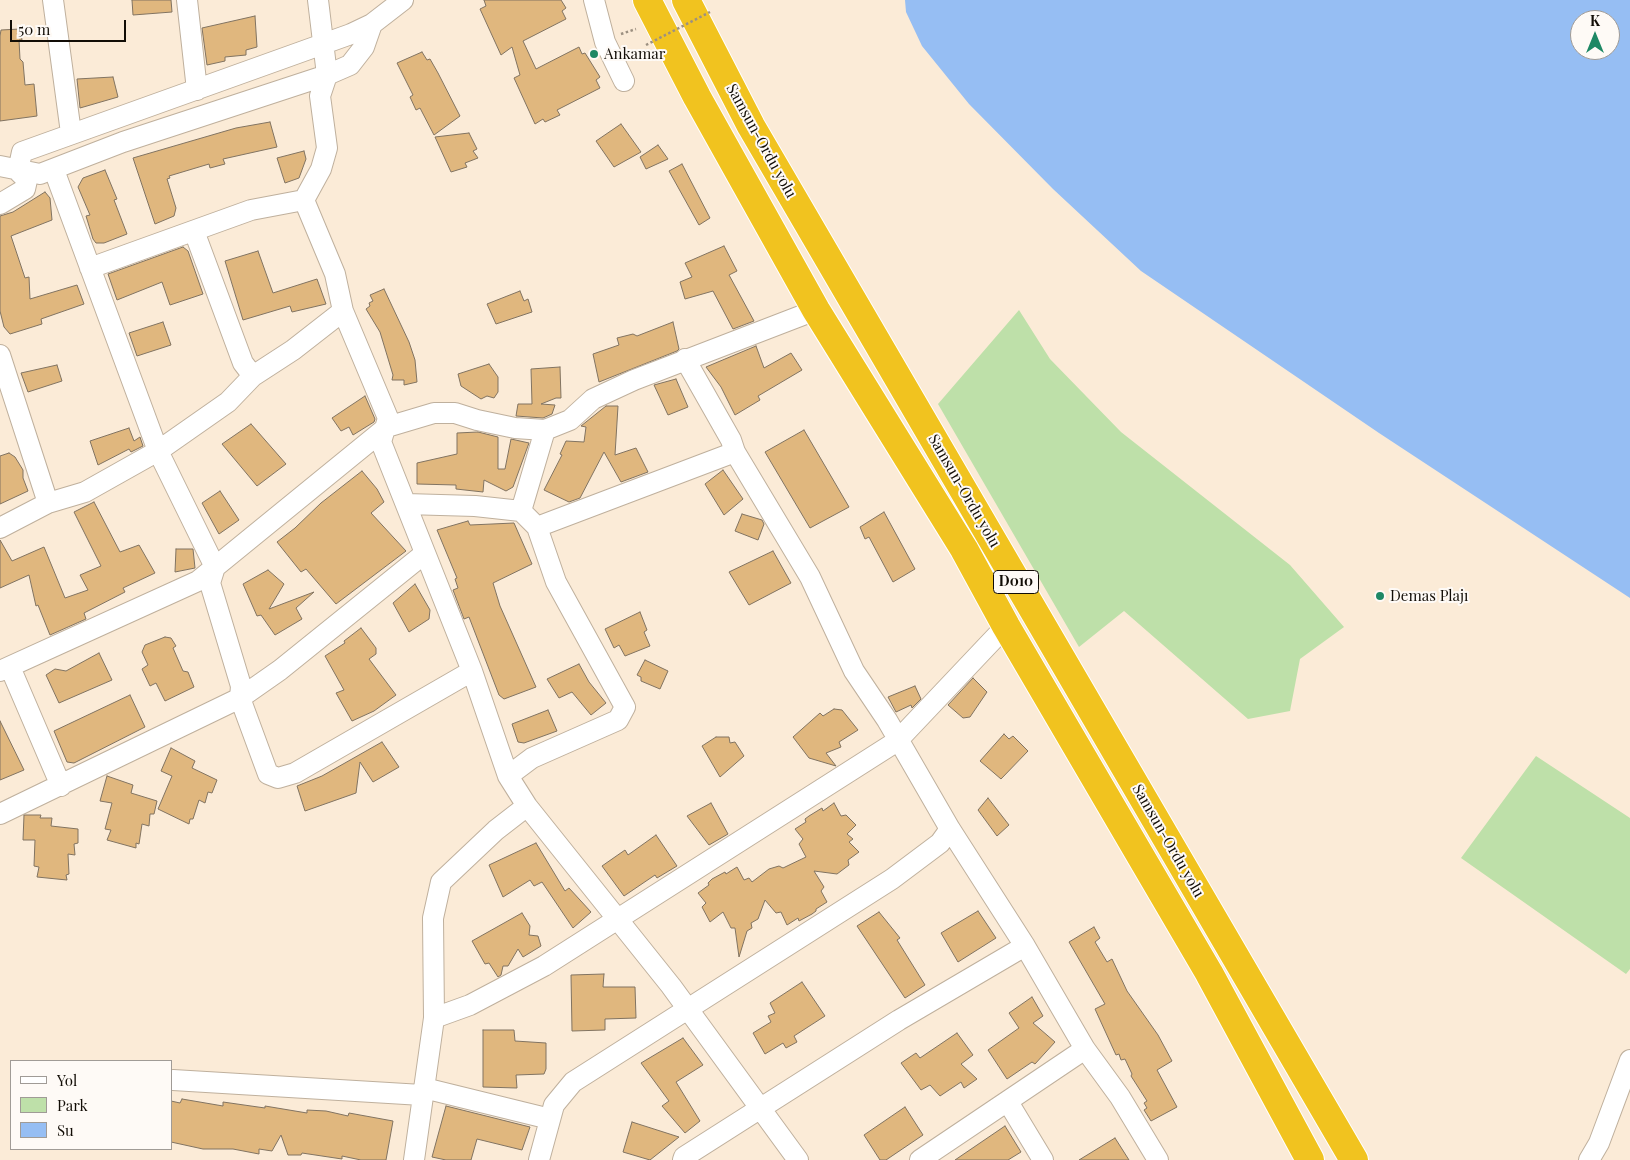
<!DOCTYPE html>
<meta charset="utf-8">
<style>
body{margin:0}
#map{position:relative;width:1630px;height:1160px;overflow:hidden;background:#fbebd7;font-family:"Playfair Display",serif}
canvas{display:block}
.legend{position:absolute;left:10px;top:1060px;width:162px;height:90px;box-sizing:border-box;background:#fefaf6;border:1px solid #a09b96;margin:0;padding:6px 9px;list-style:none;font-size:15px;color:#120d06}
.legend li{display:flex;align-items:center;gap:10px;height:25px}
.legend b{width:25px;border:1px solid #a09b96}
.north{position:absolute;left:1570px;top:10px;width:50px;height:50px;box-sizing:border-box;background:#fefaf6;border:1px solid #a09b96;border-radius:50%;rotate:0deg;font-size:14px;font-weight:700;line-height:20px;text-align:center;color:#120d06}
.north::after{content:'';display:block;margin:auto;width:18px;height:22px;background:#1e8865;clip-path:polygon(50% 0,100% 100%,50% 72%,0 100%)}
.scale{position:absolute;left:10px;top:20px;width:116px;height:22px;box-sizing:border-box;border:2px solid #120d06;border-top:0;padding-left:6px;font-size:15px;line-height:18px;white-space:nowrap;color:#120d06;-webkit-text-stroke:4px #fefaf6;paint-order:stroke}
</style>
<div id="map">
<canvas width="1630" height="1160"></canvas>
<ul class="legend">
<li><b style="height:6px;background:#fff"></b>Yol</li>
<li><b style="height:14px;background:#bee0a9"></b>Park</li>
<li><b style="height:14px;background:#96bef3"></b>Su</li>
</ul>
<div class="north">K</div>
<div class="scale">50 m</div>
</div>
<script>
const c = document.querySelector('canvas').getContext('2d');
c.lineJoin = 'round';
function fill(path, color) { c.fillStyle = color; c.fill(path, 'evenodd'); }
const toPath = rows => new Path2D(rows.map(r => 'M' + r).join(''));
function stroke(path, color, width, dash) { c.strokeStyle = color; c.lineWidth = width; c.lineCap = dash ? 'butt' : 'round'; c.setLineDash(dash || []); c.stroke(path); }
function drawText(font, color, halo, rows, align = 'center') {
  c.font = font + ' "Playfair Display",serif'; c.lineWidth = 4; c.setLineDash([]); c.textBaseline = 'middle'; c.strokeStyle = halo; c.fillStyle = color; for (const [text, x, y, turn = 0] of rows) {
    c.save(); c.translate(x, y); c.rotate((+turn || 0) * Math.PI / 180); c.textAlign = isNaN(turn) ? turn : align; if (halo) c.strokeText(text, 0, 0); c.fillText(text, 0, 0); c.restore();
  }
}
fill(toPath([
 [1019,310,1050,359,1121,432,1290,565,1344,627,1300,659,1290,711,1248,719,1124,611,1079,647,938,404],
 [1536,756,1630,818,1630,969,1626,974,1461,858]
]), '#bee0a9');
fill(toPath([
 [905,0,1630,0,1630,598,1379,433,1141,271,1053,189,969,104,922,46,906,12],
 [1580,20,1610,20,1610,50,1580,50]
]), '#96bef3');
const building = toPath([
 [132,0,171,0,172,12,133,15,132,0],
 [484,0,561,0,566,8,562,11,566,19,523,41,536,69,579,47,582,54,585,53,600,77,596,80,600,88,557,110,560,115,545,122,543,119,535,124,514,78,520,75,512,47,501,55,480,9,486,6,484,0],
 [255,16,257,47,246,50,246,55,225,57,225,61,207,65,202,28,255,16],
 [20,29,22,40,19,40,20,59,23,62,25,85,34,84,37,116,0,121,0,36,1,30,20,29],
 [422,52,427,60,430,59,438,73,460,116,434,135,420,108,416,110,410,97,413,95,397,63,422,52],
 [113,77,118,97,80,108,77,79,113,77],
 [270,122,277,147,223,159,225,164,210,168,209,164,169,176,170,178,167,179,176,208,174,216,155,224,133,158,236,128,270,122],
 [621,124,641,152,614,167,596,141,621,124],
 [469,133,477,149,473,151,478,158,465,163,467,167,451,172,435,137,469,133],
 [658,145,668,159,646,169,640,157,658,145],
 [304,151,306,159,299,178,285,183,277,158,304,151],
 [682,164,710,218,699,225,669,171,682,164],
 [105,170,117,199,114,200,127,234,104,243,96,243,93,239,86,216,90,215,78,187,83,178,105,170],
 [45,192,50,198,52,220,11,236,25,278,29,277,30,299,77,285,84,304,41,319,42,324,10,334,4,327,0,311,0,216,13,212,45,192],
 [724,246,737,271,729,275,754,321,733,329,713,291,685,299,680,282,692,277,685,263,724,246],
 [183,247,188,251,203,294,170,305,162,282,117,300,108,274,183,247],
 [258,251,273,293,317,279,326,304,292,312,290,306,243,320,225,261,258,251],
 [384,289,409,342,415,360,417,382,404,385,404,380,392,380,393,375,380,332,366,309,370,306,369,303,373,301,370,295,384,289],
 [520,291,524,301,528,299,532,312,496,324,487,304,520,291],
 [163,322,171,345,137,356,129,333,163,322],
 [673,322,679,349,677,351,599,382,593,354,619,345,617,338,633,334,637,336,673,322],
 [756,346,764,368,791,353,802,370,758,396,760,400,735,415,721,387,706,367,756,346],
 [489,364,498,377,498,392,494,398,487,396,481,399,461,386,458,374,489,364],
 [57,365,62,381,28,392,21,373,57,365],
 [560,367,561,398,556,398,541,404,555,405,552,414,543,418,516,416,518,404,532,404,531,369,560,367],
 [676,379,688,407,668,415,654,385,676,379],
 [365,396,375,419,374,422,353,435,349,427,341,431,332,418,365,396],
 [606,406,618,406,615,455,636,448,648,472,621,482,604,452,580,498,569,502,544,490,562,455,560,454,566,441,584,442,586,427,581,426,606,406],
 [251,424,286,464,257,486,222,444,251,424],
 [129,428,134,441,140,437,143,446,131,452,129,449,98,465,90,441,129,428],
 [804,430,849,507,810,528,765,452,804,430],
 [478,432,498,437,498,469,505,469,511,439,529,443,513,487,506,491,484,480,483,492,456,489,456,485,417,484,417,463,457,454,457,433,478,432],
 [9,453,15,457,23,470,23,478,28,491,0,504,0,456,9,453],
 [723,470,743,499,724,515,705,484,723,470],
 [362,471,377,489,384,502,371,513,406,551,336,604,306,569,301,572,277,542,295,528,321,503,362,471],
 [220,491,239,520,219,534,202,503,220,491],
 [94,502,120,552,139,545,155,573,123,588,125,592,84,613,86,619,50,635,38,605,36,606,29,575,0,588,0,540,12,561,44,547,65,598,88,590,80,575,101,566,74,512,94,502],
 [884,512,915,569,893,582,869,537,865,539,860,527,884,512],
 [742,514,762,520,764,524,758,540,735,531,742,514],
 [468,521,470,525,514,523,532,564,493,583,500,606,536,687,504,699,499,695,469,617,464,619,453,590,458,588,455,579,457,578,437,530,468,521],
 [176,549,193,549,195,568,175,572,176,549],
 [773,551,791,583,749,605,729,572,773,551],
 [268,570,284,584,269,609,314,592,296,608,302,619,275,635,261,615,257,616,243,584,268,570],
 [415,584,430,610,429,619,409,632,393,603,415,584],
 [640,612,647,630,644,632,650,646,625,656,619,645,614,648,605,629,640,612],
 [361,628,376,648,376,654,369,659,396,695,374,711,352,721,336,693,344,690,325,656,345,643,344,641,361,628],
 [165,637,171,638,176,646,173,648,183,671,188,672,194,687,165,701,156,683,150,686,142,669,148,665,142,652,145,645,165,637],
 [99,653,112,680,59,703,46,675,55,669,66,671,99,653],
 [645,660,668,671,660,689,641,681,641,677,637,675,645,660],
 [579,664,589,682,606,703,591,715,572,692,559,698,547,679,579,664],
 [973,678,987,692,970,717,963,718,948,705,973,678],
 [915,686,921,699,912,708,911,705,896,712,888,697,915,686],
 [130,695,145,727,74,763,67,762,54,731,130,695],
 [834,709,842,710,858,730,839,742,841,747,826,753,836,766,809,758,793,737,820,713,823,716,834,709],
 [548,710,557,731,524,743,518,742,512,724,548,710],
 [0,721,24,770,0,780,0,721],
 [1004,734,1009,739,1013,736,1028,751,1001,779,980,761,1004,734],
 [716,737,729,737,730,743,735,742,744,756,720,777,702,746,716,737],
 [382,742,399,767,373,782,360,762,356,793,305,811,297,786,322,776,382,742],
 [171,748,195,761,192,768,217,780,212,793,208,792,205,803,199,800,193,819,190,819,189,824,158,809,172,776,161,771,171,748],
 [107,776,133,785,131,793,157,801,154,814,150,814,149,826,142,824,139,844,136,843,136,848,107,840,111,830,105,829,112,803,100,801,107,776],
 [988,798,1009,825,997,836,978,810,988,798],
 [711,803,728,834,709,845,687,816,711,803],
 [834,803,841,816,846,815,856,825,847,834,853,839,849,842,859,852,848,860,849,865,837,874,814,871,824,887,821,891,827,902,816,909,816,911,812,914,799,921,798,918,787,925,781,912,776,913,765,900,758,919,751,923,752,928,747,931,739,957,735,928,731,928,723,912,710,922,702,907,706,903,698,893,709,885,708,883,712,879,725,872,726,874,737,867,744,880,749,878,752,882,769,869,779,866,783,868,806,857,799,844,803,839,795,829,806,822,805,819,809,816,822,808,823,811,834,803],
 [24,815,41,815,40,818,52,818,51,826,78,829,78,843,74,844,75,855,68,854,69,874,66,875,67,880,37,877,39,867,34,866,35,840,23,840,24,815],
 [656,835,677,866,657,878,655,875,624,896,602,866,625,850,628,855,656,835],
 [536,843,565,891,569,888,591,912,573,928,542,882,534,886,530,880,503,897,489,865,536,843],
 [978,911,996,938,958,962,941,933,978,911],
 [879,912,900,938,897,940,925,985,905,998,857,926,879,912],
 [522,913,530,926,529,935,538,936,541,946,523,957,518,949,508,966,503,966,501,975,498,977,489,963,485,964,472,941,522,913],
 [1094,927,1100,938,1095,942,1107,962,1112,959,1127,991,1158,1035,1172,1061,1157,1070,1177,1107,1151,1121,1144,1110,1147,1108,1144,1103,1147,1101,1131,1076,1132,1074,1125,1059,1121,1060,1119,1054,1116,1055,1095,1009,1105,1004,1069,942,1094,927],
 [604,974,603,987,635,987,636,1018,605,1019,605,1030,572,1031,571,975,604,974],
 [802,982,825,1016,794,1036,797,1042,786,1048,783,1043,765,1054,753,1033,771,1022,768,1016,775,1013,770,1003,802,982],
 [1032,997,1043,1016,1033,1023,1055,1042,1035,1064,1032,1062,1007,1079,988,1050,1019,1028,1009,1013,1032,997],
 [483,1030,514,1030,515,1041,546,1043,546,1069,544,1074,516,1075,517,1088,483,1087,483,1030],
 [957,1033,973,1055,961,1064,977,1079,964,1088,961,1082,940,1096,930,1085,921,1090,901,1063,916,1053,920,1058,957,1033],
 [683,1038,703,1065,676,1082,700,1121,685,1133,662,1106,669,1101,641,1063,683,1038],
 [182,1099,223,1106,223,1102,265,1108,265,1106,307,1113,307,1110,326,1111,348,1116,349,1113,393,1121,386,1160,361,1160,342,1156,342,1159,302,1153,301,1155,288,1155,281,1135,272,1151,259,1149,259,1154,233,1149,203,1149,171,1142,171,1101,180,1103,182,1099],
 [446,1106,530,1127,522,1150,477,1139,471,1160,446,1160,432,1157,446,1106],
 [905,1107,923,1135,886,1160,880,1160,864,1135,905,1107],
 [632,1122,679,1137,650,1160,623,1152,632,1122],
 [1005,1126,1021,1152,1008,1160,955,1160,1005,1126],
 [1115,1138,1129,1160,1079,1160,1115,1138]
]);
fill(building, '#e0b77e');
stroke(building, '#817361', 1);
const minor = toPath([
 [53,0,71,133],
 [187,0,197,90],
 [318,0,327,75,320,96,327,148,321,169,304,200,335,274,343,311,388,418,381,442,472,671,508,776,527,806,671,986,798,1160],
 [594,0,605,42,624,81],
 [0,166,40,174,123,142,327,75,350,65,364,47,372,24],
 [54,170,158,451,215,567,210,583,241,686,240,698,268,774,278,778,295,773,472,671],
 [0,204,25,189,27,180,18,171,22,152,351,34,372,24,403,0],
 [194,231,243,363,253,376],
 [90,268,251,210,304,200],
 [0,355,48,503],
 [685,359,731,440,735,452,810,577,854,671,887,720,950,829,1025,946,1085,1049,1120,1097,1158,1160],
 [406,504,475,506,521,511,537,527,556,582,625,707,618,720,532,758,508,776],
 [521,511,545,430,570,420,593,399,634,380,816,310],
 [537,527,735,452],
 [0,528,48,503,85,492,158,451,228,402,253,376,293,350,343,311],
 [10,667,61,786],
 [0,671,198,581,387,427,434,413,455,413,477,420,515,428,545,430],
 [0,814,240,698,280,670,424,554],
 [434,1018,470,1005,544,966,891,745,899,739,1006,626],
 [173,1080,422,1095],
 [424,1088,550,1119],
 [1008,1102,1043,1160],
 [414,1160,434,1018,433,918,441,882,496,830,527,806],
 [539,1160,554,1105,573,1082,892,879,940,843,950,829],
 [683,1160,684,1157,899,1020,1025,946],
 [920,1160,1085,1049],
 [1589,1160,1599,1143,1630,1060]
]);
const highway = toPath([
 [647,0,697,97,816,310,964,549,1006,626,1209,973,1310,1160],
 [686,0,751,126,1354,1160]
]);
stroke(minor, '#bfb09d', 22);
stroke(highway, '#fff', 30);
stroke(toPath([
 [621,34,636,29]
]), '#9c9081', 2.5, [2.5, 2.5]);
stroke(minor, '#fff', 20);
stroke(highway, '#f1c31f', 28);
stroke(toPath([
 [646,45,710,12]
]), '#9c9081', 2.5, [2.5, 2.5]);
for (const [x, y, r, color] of [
 [594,54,5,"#1e8865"],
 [1380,596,5,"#1e8865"]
]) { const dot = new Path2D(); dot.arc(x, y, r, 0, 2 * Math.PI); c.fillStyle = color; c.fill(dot); stroke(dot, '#fefaf6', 2); }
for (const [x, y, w] of [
 [1016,582,45]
]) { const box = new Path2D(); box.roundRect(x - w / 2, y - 11.5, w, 23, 4); c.fillStyle = '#fefaf6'; c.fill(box); stroke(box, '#120d06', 1); }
drawText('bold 14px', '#120d06', null, [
 ["D010",1016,582]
]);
drawText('15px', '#120d06', '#fefaf6', [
 ["Ankamar",604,54],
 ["Demas Plajı",1390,596]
], 'left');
drawText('15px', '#120d06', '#fefaf6', [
 ["Samsun-Ordu yolu",761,141,61],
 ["Samsun-Ordu yolu",964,491,60],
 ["Samsun-Ordu yolu",1168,841,60]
]);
</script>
